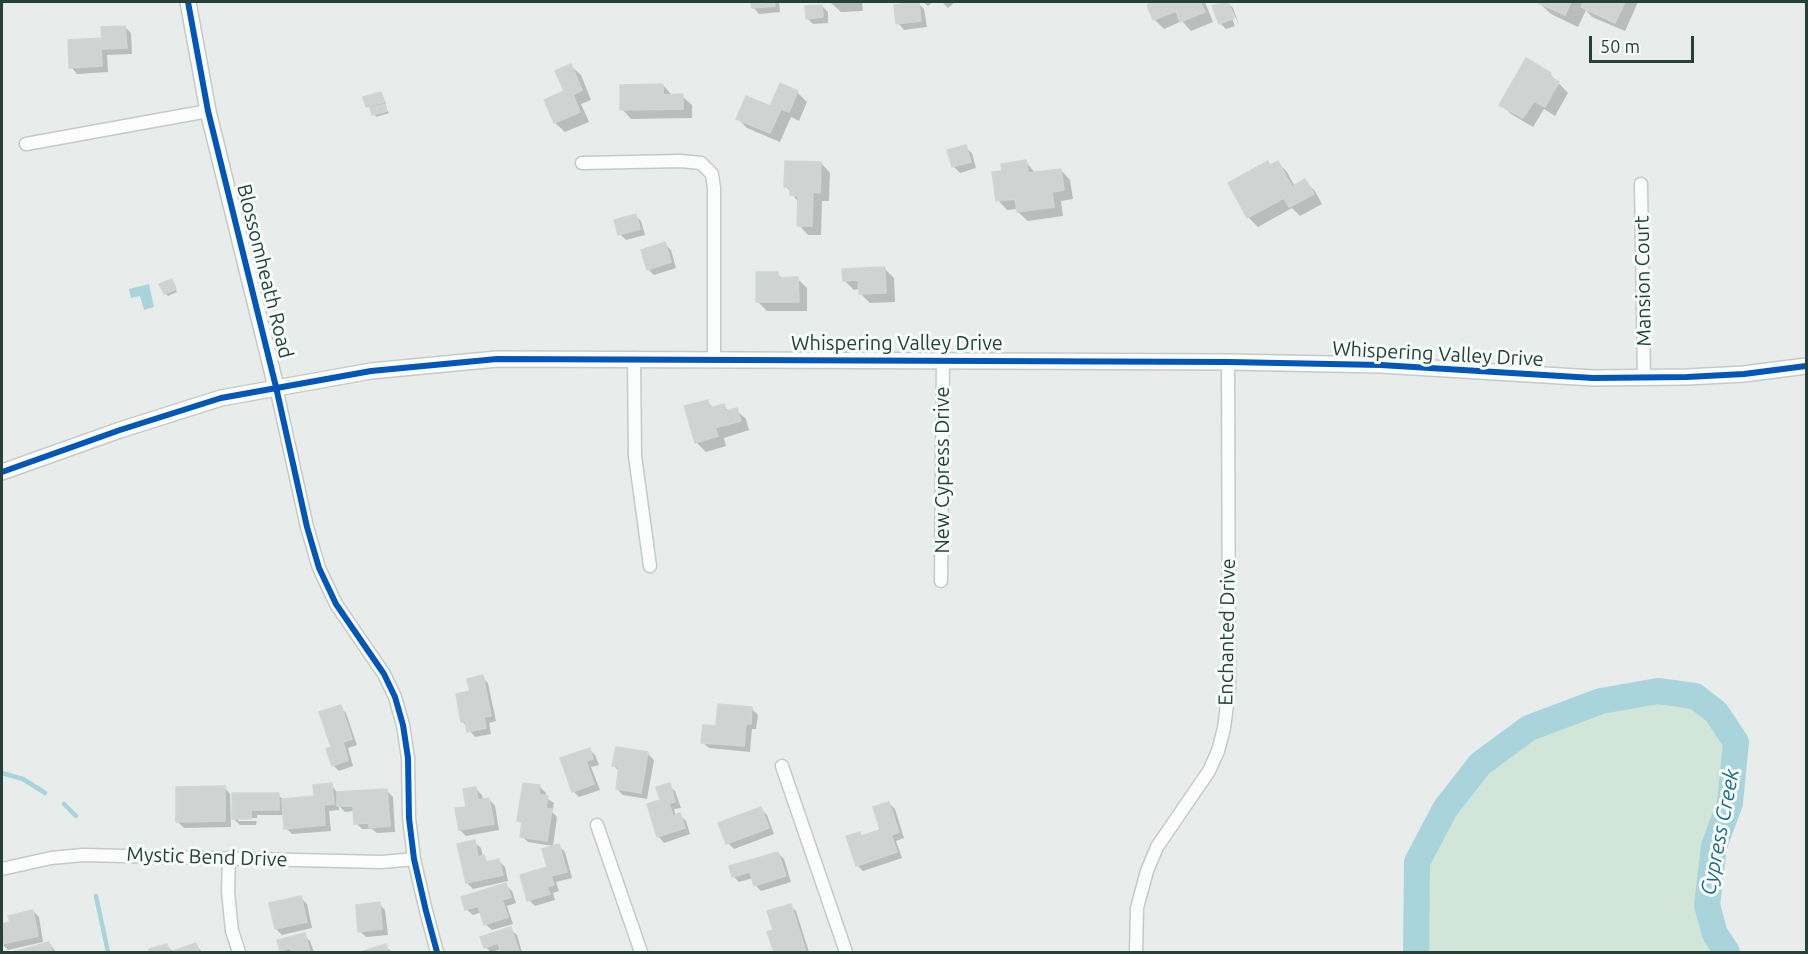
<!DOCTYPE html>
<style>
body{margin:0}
#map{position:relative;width:1808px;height:954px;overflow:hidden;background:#e8edeb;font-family:Ubuntu,sans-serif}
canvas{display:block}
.frame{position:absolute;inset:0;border:3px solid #24423a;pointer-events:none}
.scale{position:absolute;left:1589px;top:36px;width:105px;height:27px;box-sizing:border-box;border:3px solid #24423a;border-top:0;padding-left:8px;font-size:18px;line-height:21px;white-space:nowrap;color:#24423a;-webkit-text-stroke:4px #f7fbf9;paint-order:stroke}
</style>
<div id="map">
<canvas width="1808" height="954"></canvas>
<div class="frame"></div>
<div class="scale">50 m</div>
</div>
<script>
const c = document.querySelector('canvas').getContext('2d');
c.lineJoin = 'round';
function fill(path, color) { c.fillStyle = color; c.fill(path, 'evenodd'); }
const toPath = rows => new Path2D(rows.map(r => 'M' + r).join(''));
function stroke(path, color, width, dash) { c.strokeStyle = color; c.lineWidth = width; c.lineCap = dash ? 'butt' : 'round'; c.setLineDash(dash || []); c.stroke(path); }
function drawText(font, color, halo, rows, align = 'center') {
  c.font = font + ' Ubuntu,sans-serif'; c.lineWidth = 6; c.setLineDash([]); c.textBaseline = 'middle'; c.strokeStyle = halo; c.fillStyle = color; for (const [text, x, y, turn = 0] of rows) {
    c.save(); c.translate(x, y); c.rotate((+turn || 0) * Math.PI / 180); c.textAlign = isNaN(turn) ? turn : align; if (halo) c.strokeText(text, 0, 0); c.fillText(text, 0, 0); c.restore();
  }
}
fill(toPath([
 [1658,691,1695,696,1716,712,1736,742,1730,803,1714,846,1707,905,1715,934,1727,952,1416,952,1417,862,1445,809,1480,764,1529,728,1601,701]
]), '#d1e6d8');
fill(toPath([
 [149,284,154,307,144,310,140,296,131,298,129,289]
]), '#a9d4db');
fill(toPath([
 [753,2,779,2,780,12,759,14,753,7],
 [830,2,862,2,863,11,841,12],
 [923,2,933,2,928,6],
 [942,2,955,2,948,8],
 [1158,2,1205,2,1213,22,1191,31,1182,21,1164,29,1154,19,1149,5],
 [1227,2,1233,8,1239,25,1231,8,1228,8,1235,26,1226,29,1220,23],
 [1538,2,1638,2,1625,31,1592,17,1586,10,1578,27,1551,14],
 [918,3,924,9,927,27,904,30,898,23],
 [822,6,828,12,828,23,813,24,807,18],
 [125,27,131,33,132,54,107,55,108,72,77,74,71,67,103,39],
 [571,66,581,75,591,100,581,104,589,122,565,132,555,123,546,100,566,92],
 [1550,74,1568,93,1555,116,1544,109,1533,127,1511,114,1501,104],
 [663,85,672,95,682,96,692,105,692,118,631,119,622,109],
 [797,92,807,102,799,121,791,117,780,142,747,128,737,118,771,108],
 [381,93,383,96,386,104,384,105,389,113,376,117,371,108,367,106],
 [965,147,972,153,976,168,960,173,954,167,949,151],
 [1026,162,1036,174,1061,170,1070,180,1073,199,1061,201,1063,216,1028,221,1018,212,1018,209,1007,210,998,200,1004,172],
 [821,163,830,173,829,201,822,201,821,235,808,235,799,225,799,203,786,186],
 [1278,163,1287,172,1295,187,1305,181,1315,191,1322,204,1300,216,1292,208,1258,227,1248,217,1271,166],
 [635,215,641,221,645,235,626,240,620,234],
 [665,244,671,250,676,268,654,275,648,269],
 [885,269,894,278,895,302,870,303,860,293,860,289,854,290,844,280],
 [777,274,783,279,798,279,807,288,807,311,767,311,758,302],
 [171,281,177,292,168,296,165,293],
 [707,401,714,409,724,406,730,412,736,410,746,419,749,430,724,438,726,446,706,452,696,442],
 [482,677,488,683,496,721,489,723,491,734,475,737,462,721,471,693],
 [340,707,346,713,357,745,348,748,353,766,339,771,333,765,333,748],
 [751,708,758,715,756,729,752,729,750,752,709,748,702,742,717,728],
 [589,749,595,755,599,765,591,767,600,790,579,797,573,791],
 [648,754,654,760,647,799,623,795,617,789,620,772,614,766],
 [332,785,338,794,387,791,393,797,395,832,377,833,372,829,362,829,356,823,355,811,345,812,339,806,339,810,329,811,331,831,292,834,286,828,285,815,257,815,257,818,238,818,238,821,257,821,256,825,240,825,233,818,278,795,284,800,316,798],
 [669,785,675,791,681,808,674,809,676,816,680,815,686,821,690,834,664,843,658,836,661,801],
 [224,787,230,794,231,827,184,828,178,822],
 [540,787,546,793,545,797,554,803,552,812,557,817,553,846,528,842,522,836,523,825,519,820],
 [476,789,482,795,483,800,489,799,495,806,499,830,466,836,460,830],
 [889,803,895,809,904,838,896,841,902,858,863,871,857,865,859,834,863,837,882,831],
 [761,809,767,815,774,834,734,849,728,843],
 [474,842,481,848,483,857,489,863,499,861,505,867,508,881,473,889,467,883,459,846],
 [559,846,565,852,572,878,556,882,559,891,553,893,555,900,535,906,529,900,549,868],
 [778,853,784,859,791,882,761,891,755,885,753,878,739,882,733,876],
 [506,885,512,891,516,903,507,906,513,924,492,930,485,924,482,912,473,915,466,909],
 [301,898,307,904,312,928,282,935,276,929],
 [379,904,385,910,388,935,366,937,360,931],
 [790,905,796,911,809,952,775,952,769,933,775,931],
 [33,911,39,917,43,942,8,950,2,944,2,925,11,923],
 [510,929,517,935,522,952,503,952,502,949,491,952,485,947],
 [304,935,310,941,314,952,284,952,282,950],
 [49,943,56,952,16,952],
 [167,945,173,952,196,945,202,952,151,952,151,950],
 [385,946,392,952,365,952]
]), '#0003');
stroke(toPath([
 [2,773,23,779,45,793],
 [64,804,76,816],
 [96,896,108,952]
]), '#a9d4db', 4.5);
stroke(toPath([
 [1416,952,1417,862,1445,809,1480,764,1529,728,1601,701,1658,691,1695,696,1716,712,1736,742,1730,803,1714,846,1707,905,1715,934,1727,952]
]), '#a9d4db', 26);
const building = toPath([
 [751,2,774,2,775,6,752,8,751,2],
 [919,2,921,21,896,24,894,5,919,2],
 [1154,2,1200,2,1205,12,1180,22,1176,11,1153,20,1147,5,1154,2],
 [1225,2,1228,2,1234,18,1219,24,1212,6,1225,2],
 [1536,2,1571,2,1565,15,1536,2],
 [1583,2,1625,2,1615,23,1581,7,1583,2],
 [822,5,823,17,806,19,805,6,822,5],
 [125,26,127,48,101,49,102,66,69,68,68,40,102,38,101,27,125,26],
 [1526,58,1551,73,1549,76,1559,82,1545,107,1534,101,1523,118,1499,105,1526,58],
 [571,64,582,90,573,95,580,112,554,123,544,100,564,91,555,71,571,64],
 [780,83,798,91,789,112,781,109,770,133,736,119,746,96,770,106,780,83],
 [663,84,663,95,683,94,683,109,620,110,620,85,663,84],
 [381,92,384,102,366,107,363,97,381,92],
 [385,104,387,111,372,115,370,108,385,104],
 [966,145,971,162,952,167,947,150,966,145],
 [1026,160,1028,173,1061,169,1064,190,1052,192,1054,207,1017,212,1015,199,996,201,992,172,1002,171,1001,164,1026,160],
 [785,161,821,162,820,193,813,192,812,226,797,226,798,196,790,195,790,187,784,187,785,161],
 [1268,161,1270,165,1278,161,1292,187,1305,179,1314,194,1289,207,1284,198,1247,218,1228,183,1268,161],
 [636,214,640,229,618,235,614,220,636,214],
 [665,242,671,262,647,270,641,250,665,242],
 [885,267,886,293,859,294,858,280,843,281,842,269,885,267],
 [756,272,778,272,778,278,798,277,799,302,756,302,756,272],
 [172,279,176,289,164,294,159,284,172,279],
 [708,400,710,408,724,404,726,411,737,408,741,421,715,428,718,436,695,443,684,406,708,400],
 [483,675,491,716,484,717,486,728,467,732,465,721,461,722,456,694,470,691,467,679,483,675],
 [718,704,752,707,751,724,746,724,744,746,701,743,703,725,716,726,718,704],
 [341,705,352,739,343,742,348,760,332,766,326,749,331,747,319,712,341,705],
 [616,747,648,752,641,793,616,789,619,767,612,766,616,747],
 [590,748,593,759,586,761,594,784,572,792,560,758,590,748],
 [332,783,334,804,324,805,325,825,284,829,282,799,314,796,313,785,332,783],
 [523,783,540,785,539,794,548,796,546,809,552,809,547,841,520,837,522,822,517,821,523,783],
 [670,783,675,802,669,803,673,816,680,813,685,828,657,837,647,804,660,800,656,787,670,783],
 [225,786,225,821,176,822,176,787,225,786],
 [476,787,478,800,489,798,494,824,459,830,455,808,466,807,463,789,476,787],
 [387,789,390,826,369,828,369,823,354,824,353,806,337,806,337,792,387,789],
 [232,793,279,793,279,810,251,810,251,819,232,819,232,793],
 [889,802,899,832,891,835,897,852,856,866,846,836,860,832,861,836,880,830,873,807,889,802],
 [761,807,769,828,726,844,718,823,761,807],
 [475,840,478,857,484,855,486,862,499,859,503,875,466,883,457,844,475,840],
 [559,844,567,872,551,876,554,885,547,887,550,894,527,901,520,875,547,867,542,849,559,844],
 [778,852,786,876,754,886,750,872,732,877,729,866,778,852],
 [506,883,511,897,502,900,508,917,484,925,478,906,465,910,461,897,506,883],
 [301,896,307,922,275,929,269,903,301,896],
 [380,902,382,929,358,932,356,905,380,902],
 [791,904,806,952,774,952,767,932,773,930,767,911,791,904],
 [33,910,38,936,2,944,2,924,10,922,8,916,33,910],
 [511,927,519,952,499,952,501,952,498,943,484,948,480,937,511,927],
 [305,933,310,952,292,952,290,948,280,951,277,940,305,933],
 [49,942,52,952,13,952,49,942],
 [196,943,199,952,150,952,149,949,167,944,170,952,196,943],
 [386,944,388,952,361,952,386,944]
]);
fill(building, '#cfd4d2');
stroke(building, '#d1d6d4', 1.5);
const minor = toPath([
 [26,144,208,111],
 [582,163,681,161,701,163,712,174,714,188,714,359],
 [1641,184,1644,378],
 [634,358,635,456,650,566],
 [276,387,307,527,319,568,336,604,384,674,395,697,403,725,408,758,409,818,414,859,426,911,437,952],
 [941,581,943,359],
 [782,766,846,952],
 [597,825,641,952],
 [229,858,228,892,232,931,239,952],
 [2,869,51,858,83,855,382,862,414,859],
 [1136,952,1137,908,1147,871,1157,847,1209,771,1218,751,1224,728,1229,689,1228,362]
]);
const tertiary = toPath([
 [188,2,208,111,276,387],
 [2,472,120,430,221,398,371,371,497,359,1228,362,1381,365,1593,378,1687,377,1744,374,1806,366]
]);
stroke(minor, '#c5cac8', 15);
stroke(tertiary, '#c5cac8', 18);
stroke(minor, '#fcfcfc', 12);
stroke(tertiary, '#fcfcfc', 15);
stroke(toPath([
 [188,2,208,111,276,387,307,527,319,568,336,604,384,674,395,697,403,725,408,758,409,818,414,859,426,911,437,952],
 [2,472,120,430,221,398,371,371,497,359,1228,362,1381,365,1593,378,1687,377,1744,374,1806,366]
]), '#0057b8', 6);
drawText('20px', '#24423a', '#f7fbf9', [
 ["Blossomheath Road",265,271,76],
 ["Mansion Court",1643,281,-91],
 ["Whispering Valley Drive",897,343],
 ["Whispering Valley Drive",1438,354,3],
 ["New Cypress Drive",942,470,-90],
 ["Enchanted Drive",1227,632,-89],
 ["Mystic Bend Drive",207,857,2]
]);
drawText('italic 21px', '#1c6f80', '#f7fbf9', [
 ["Cypress Creek",1720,832,-79]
]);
</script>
